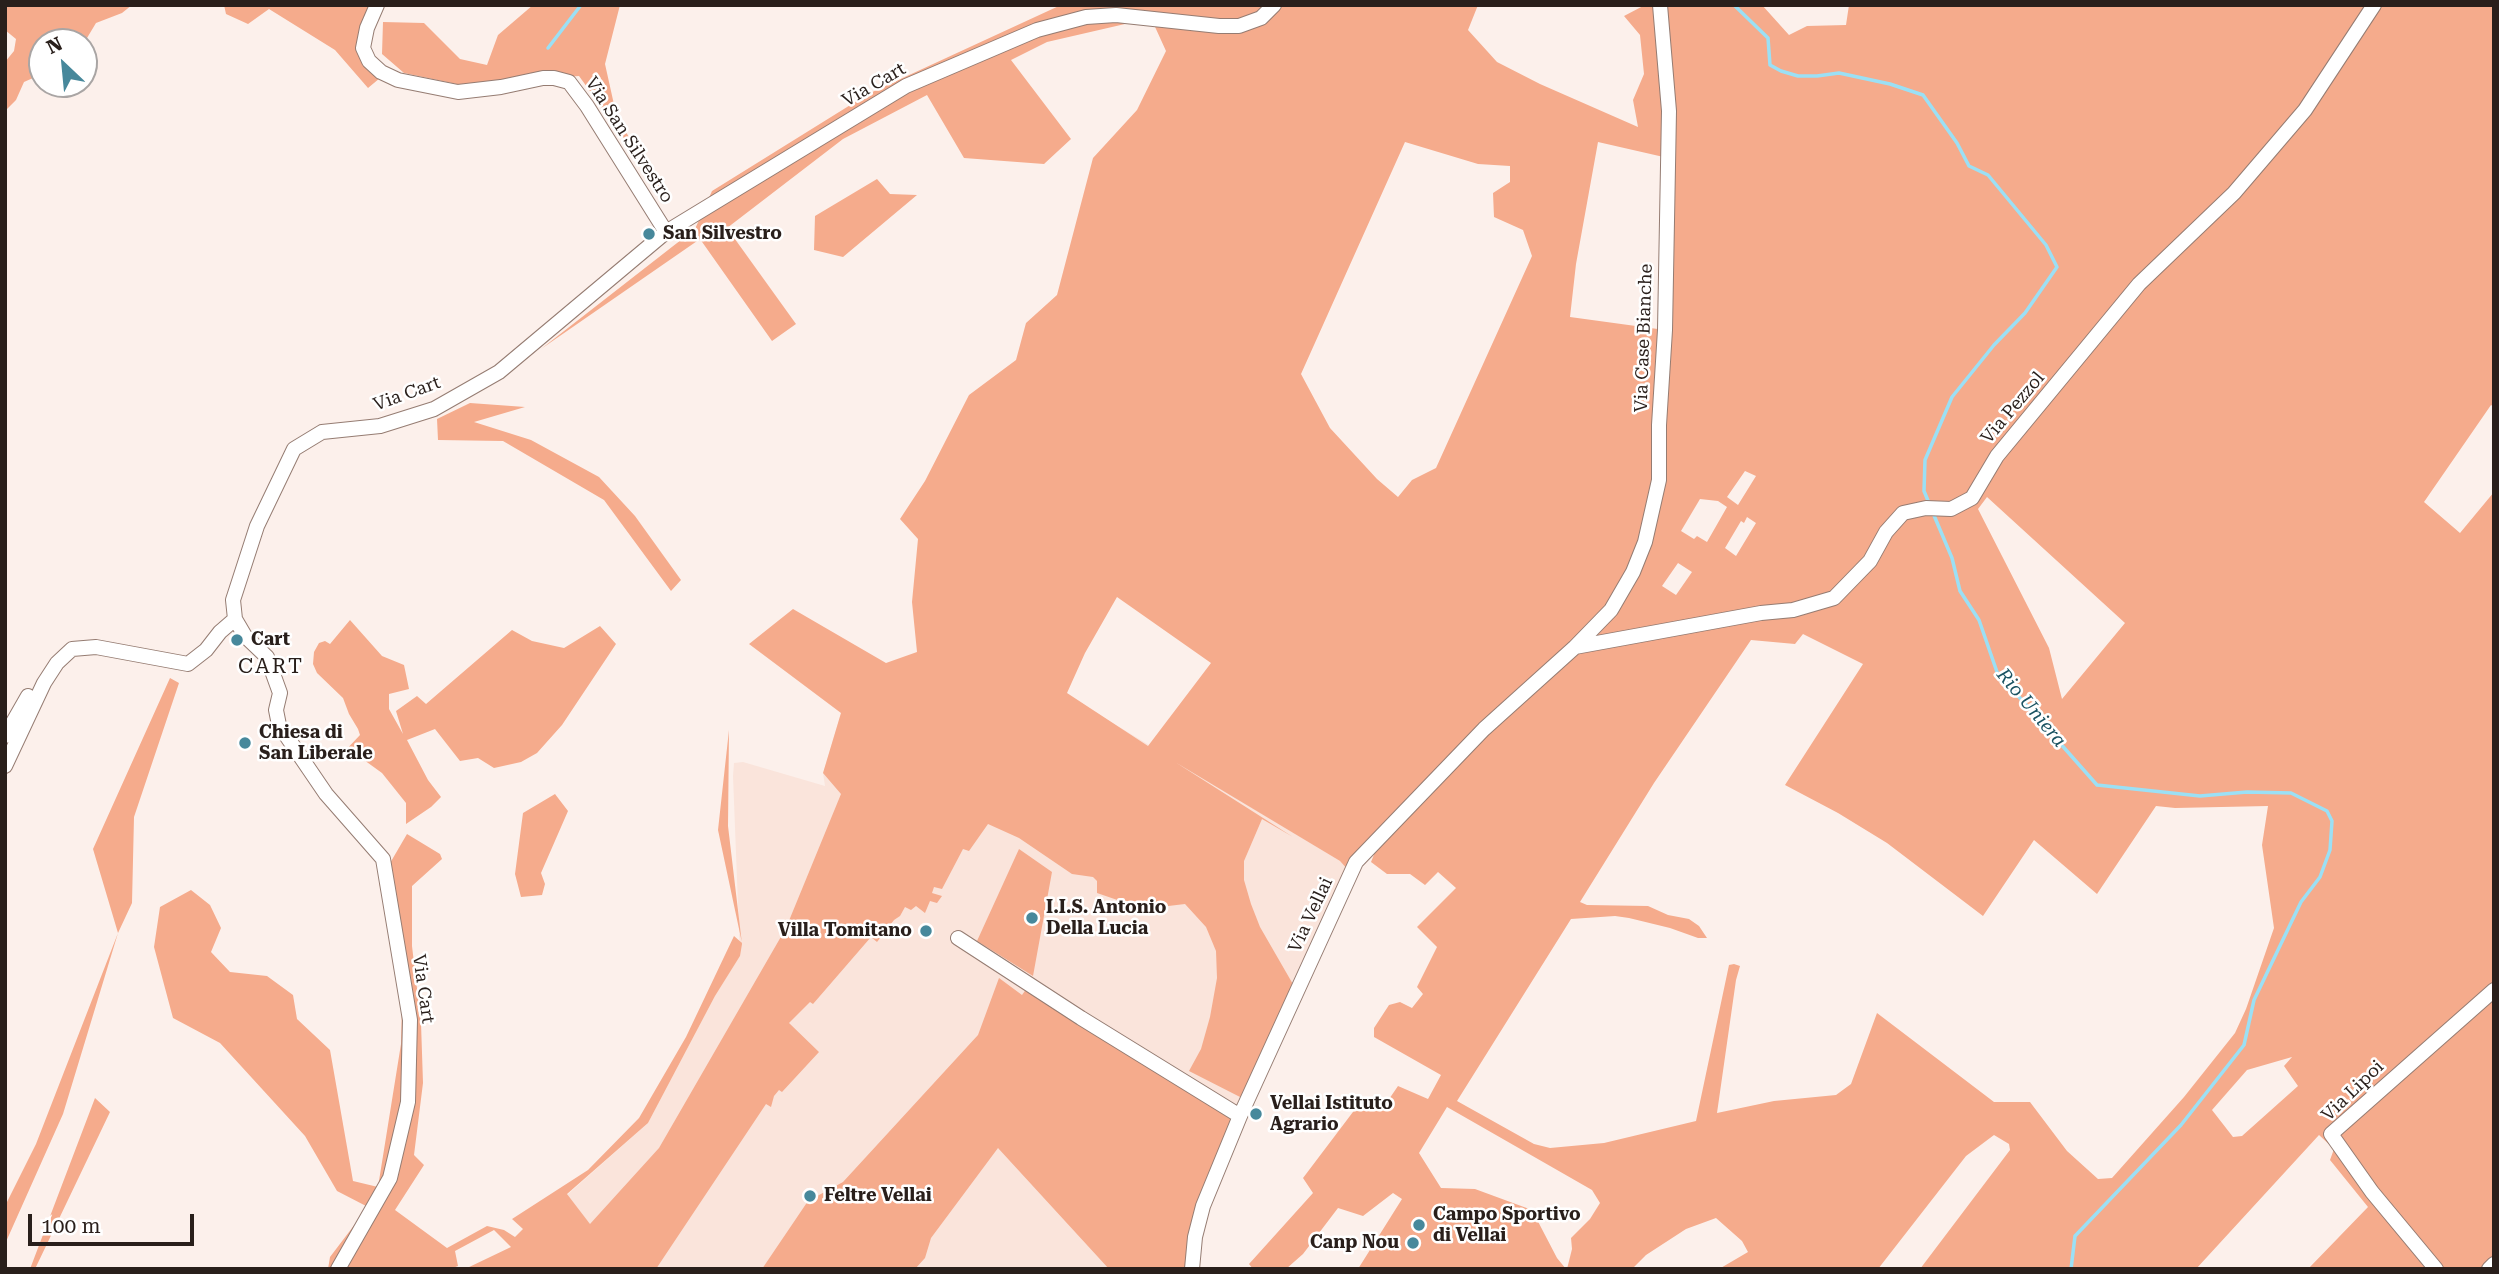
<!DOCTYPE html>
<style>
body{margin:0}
#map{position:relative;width:2499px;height:1274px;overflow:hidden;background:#fcf0eb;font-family:"Roboto Serif",serif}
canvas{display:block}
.frame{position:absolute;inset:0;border:7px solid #291f1b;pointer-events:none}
.north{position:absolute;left:28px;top:28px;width:70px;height:70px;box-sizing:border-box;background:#fff;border:2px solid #a9a5a4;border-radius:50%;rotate:334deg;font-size:19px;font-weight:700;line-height:28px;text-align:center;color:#291f1b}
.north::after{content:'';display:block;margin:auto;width:24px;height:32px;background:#47889b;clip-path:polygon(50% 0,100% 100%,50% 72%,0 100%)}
.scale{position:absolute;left:28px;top:1214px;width:166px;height:32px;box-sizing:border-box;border:4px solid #291f1b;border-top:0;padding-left:9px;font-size:21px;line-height:24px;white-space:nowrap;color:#291f1b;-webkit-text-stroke:5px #fff;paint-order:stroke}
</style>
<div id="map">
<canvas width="2499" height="1274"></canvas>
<div class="frame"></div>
<div class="north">N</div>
<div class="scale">100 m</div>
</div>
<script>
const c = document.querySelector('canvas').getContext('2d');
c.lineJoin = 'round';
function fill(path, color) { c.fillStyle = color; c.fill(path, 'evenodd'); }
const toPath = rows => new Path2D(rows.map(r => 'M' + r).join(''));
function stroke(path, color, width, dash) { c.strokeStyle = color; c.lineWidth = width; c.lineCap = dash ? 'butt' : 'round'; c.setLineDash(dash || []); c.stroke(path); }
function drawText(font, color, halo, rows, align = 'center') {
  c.font = font + ' "Roboto Serif",serif'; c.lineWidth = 5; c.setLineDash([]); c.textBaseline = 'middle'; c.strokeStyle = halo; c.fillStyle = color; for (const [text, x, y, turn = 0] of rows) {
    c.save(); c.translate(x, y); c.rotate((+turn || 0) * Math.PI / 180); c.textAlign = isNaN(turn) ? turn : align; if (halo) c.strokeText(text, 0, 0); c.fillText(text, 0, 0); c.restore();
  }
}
fill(toPath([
 [935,615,1340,861,1348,870,1235,1113,1189,1269,640,1269,594,1230,567,1195,648,1123,715,996,740,956,733,776,734,763,743,762,825,786,823,773,841,713,923,647]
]), '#fae4db');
fill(toPath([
 [5,5,132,5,122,13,96,23,84,43,42,42,42,74,24,82,16,100,5,111,5,62,14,51,16,39,5,30],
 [224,5,376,5,358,48,380,78,368,88,335,50,269,9,248,24,226,14],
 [533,5,620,5,605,64,617,118,670,202,579,76,461,85,404,73,382,54,383,22,424,23,460,59,487,65,498,35],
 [1061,5,1478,5,1468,30,1497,62,1540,84,1638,127,1633,100,1644,74,1640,35,1624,16,1645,5,1762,5,1789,35,1807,26,1846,25,1849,5,2494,5,2494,407,2491,405,2424,502,2460,533,2494,492,2494,1269,2437,1269,2431,1263,2424,1269,2308,1269,2368,1207,2330,1160,2334,1149,2319,1135,2196,1269,1920,1269,2010,1150,2009,1144,1994,1135,1966,1156,1878,1269,1719,1269,1748,1252,1742,1241,1716,1218,1686,1229,1646,1255,1632,1269,1567,1269,1572,1249,1571,1238,1590,1219,1600,1203,1592,1190,1447,1107,1419,1153,1441,1188,1475,1189,1532,1210,1557,1258,1566,1269,1358,1269,1402,1199,1393,1193,1363,1216,1338,1208,1303,1254,1286,1269,1253,1269,1249,1264,1313,1193,1303,1178,1359,1104,1373,1100,1385,1105,1398,1086,1428,1099,1441,1075,1374,1037,1374,1028,1389,1005,1400,1002,1412,1008,1423,994,1417,987,1437,947,1417,927,1456,888,1438,872,1425,885,1410,874,1387,874,1371,862,1379,842,1514,706,1606,623,1627,597,1645,555,1645,542,1611,610,1348,870,1340,861,1175,762,1293,837,1262,819,1244,861,1244,880,1251,904,1260,927,1294,986,1242,1098,1189,1071,1201,1049,1210,1017,1217,978,1216,951,1206,927,1185,904,1160,907,1129,904,1097,893,1097,881,1093,877,1072,874,1019,838,988,824,969,851,963,849,942,889,934,887,932,893,942,896,937,903,930,901,925,913,916,906,911,910,905,907,900,916,894,920,877,942,871,937,813,1004,810,1002,789,1023,819,1052,782,1092,779,1090,774,1096,771,1107,766,1104,656,1269,465,1269,511,1247,494,1230,455,1251,458,1266,450,1269,328,1269,330,1257,368,1207,337,1191,305,1136,220,1043,173,1018,154,947,160,907,191,890,210,905,221,928,211,952,230,972,267,976,293,995,297,1019,330,1050,353,1181,378,1187,401,1044,402,1005,391,936,379,882,407,834,440,854,442,859,412,886,412,946,421,1023,423,1083,414,1155,424,1165,395,1210,447,1248,487,1226,504,1230,515,1237,523,1229,512,1219,588,1170,639,1118,686,1037,734,936,742,943,718,830,729,730,728,826,742,944,740,956,715,996,648,1123,567,1194,590,1224,659,1148,786,928,841,794,823,773,841,713,749,644,793,609,886,663,917,652,912,602,918,539,900,519,925,481,969,395,1016,360,1026,323,1057,295,1093,158,1137,110,1166,51,1151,18,1047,42,1011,60,1071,139,1044,164,964,158,927,95,843,139,727,228,796,324,772,341,700,239,541,349,695,229,712,191,868,94],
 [1405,142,1478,164,1510,166,1510,182,1493,193,1494,217,1523,230,1532,256,1436,468,1412,480,1398,497,1377,479,1330,428,1301,374],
 [1598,142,1668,158,1665,330,1570,317,1576,264],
 [1745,471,1756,476,1738,505,1727,497],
 [1987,497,2125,623,2062,699,2049,648,1978,509],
 [1700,499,1718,501,1727,507,1707,542,1697,536,1694,539,1681,531],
 [1747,517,1756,523,1736,556,1725,548,1741,521,1744,523],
 [1678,563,1692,572,1676,595,1662,586],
 [1117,597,1211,663,1148,746,1067,693,1085,653],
 [1803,634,1863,664,1785,785,1838,813,1887,843,1983,916,2034,840,2097,894,2156,806,2175,808,2268,806,2262,845,2274,928,2246,1009,2235,1033,2184,1097,2112,1178,2098,1179,2067,1151,2030,1102,1994,1102,1877,1013,1851,1084,1836,1095,1774,1101,1717,1113,1736,980,1740,966,1734,964,1729,965,1696,1121,1604,1143,1550,1148,1534,1144,1457,1101,1571,919,1615,916,1629,918,1670,928,1698,938,1707,938,1699,926,1689,919,1668,915,1648,906,1587,905,1580,902,1654,783,1751,640,1795,644],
 [2292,1057,2284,1066,2298,1086,2242,1136,2233,1137,2212,1110,2247,1070],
 [877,179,890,194,917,195,843,257,814,250,815,216],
 [470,403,525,407,474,422,531,440,599,477,635,516,681,580,671,591,604,500,503,441,438,440,437,419],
 [350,620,382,656,404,665,409,689,389,694,389,709,403,734,396,711,417,696,426,704,512,630,532,641,564,648,600,626,616,644,562,725,537,753,521,762,494,768,478,758,460,761,435,729,407,740,428,780,441,797,431,807,406,824,406,803,382,773,364,760,342,754,360,735,358,729,349,714,343,698,317,673,313,664,314,652,319,643,325,641,330,644],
 [170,678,179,683,134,817,132,903,118,933,63,1114,5,1244,5,1206,36,1144,118,933,93,849],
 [555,794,568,811,541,873,545,884,542,895,521,897,515,874,523,813],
 [1019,849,1052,872,1033,976,977,941],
 [999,978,1022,995,1027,988,1233,1116,1189,1269,1109,1269,998,1148,931,1238,925,1258,915,1269,762,1269,808,1201,843,1182,978,1035],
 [95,1098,110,1112,35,1269,30,1269]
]), '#f5ab8c');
stroke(toPath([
 [1734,5,1768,38,1770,65,1781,71,1798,76,1817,76,1839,73,1890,84,1923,95,1957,143,1969,166,1988,175,2046,245,2057,267,2025,313,1994,345,1952,397,1925,460,1924,491,1929,503],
 [548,48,581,5],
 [1933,513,1952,558,1960,591,1979,620,1997,672,2097,785,2200,796,2247,792,2291,793,2327,811,2332,821,2330,850,2320,877,2301,902,2254,1000,2244,1045,2181,1125,2075,1236,2071,1269]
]), '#9be0f5', 3.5);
const minor = toPath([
 [377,5,367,28,363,48,369,61,381,72,398,80,458,92,501,87,543,78,554,78,569,82,587,106,666,232],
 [1575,647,1761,613,1793,610,1834,598,1870,561,1886,532,1903,513,1926,508,1951,509,1972,498,1997,456,2139,284,2234,193,2305,110,2374,5],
 [5,736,28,696],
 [5,766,44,683,57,663,72,649,96,647,188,664,206,650,220,632,235,619],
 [958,938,1081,1018,1240,1116],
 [338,1269,390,1178,408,1102,410,1020,383,859,326,794,279,725,276,710,280,693,267,657,245,636,235,619,233,600,257,526,294,449,322,432,380,426,434,409,499,372,666,232,906,86,1037,30,1086,17,1116,15,1219,26,1239,26,1261,18,1274,5],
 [1192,1269,1195,1237,1203,1206,1240,1116,1356,862,1484,729,1575,647,1611,610,1633,572,1645,542,1659,480,1659,425,1665,330,1669,111,1660,5],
 [2436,1269,2372,1192,2331,1134,2494,990],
 [2489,1269,2494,1264]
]);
stroke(minor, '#957c72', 16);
stroke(minor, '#fff', 14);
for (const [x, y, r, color] of [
 [649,234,7,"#47889b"],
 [237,640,7,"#47889b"],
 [245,743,7,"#47889b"],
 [1032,918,7,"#47889b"],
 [926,931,7,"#47889b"],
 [1256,1114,7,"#47889b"],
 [810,1196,7,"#47889b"],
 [1419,1225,7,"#47889b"],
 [1413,1243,7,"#47889b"]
]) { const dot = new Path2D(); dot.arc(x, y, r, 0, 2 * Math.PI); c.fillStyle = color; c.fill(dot); stroke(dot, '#fff', 2.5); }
drawText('18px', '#291f1b', '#fff', [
 ["Via Cart",874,85,-30],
 ["Via San Silvestro",629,140,57],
 ["Via Case Bianche",1644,338,-88],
 ["Via Cart",407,394,-20],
 ["Via Pezzol",2013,408,-50],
 ["Via Vellai",1311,915,-65],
 ["Via Cart",423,989,82],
 ["Via Lipoi",2353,1091,-44]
]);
drawText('bold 18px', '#291f1b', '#fff', [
 ["San Silvestro",663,234],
 ["Cart",251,640],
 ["Chiesa di",259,733],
 ["San Liberale",259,754],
 ["I.I.S. Antonio",1046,908],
 ["Della Lucia",1046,929],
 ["Villa Tomitano",912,931,"right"],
 ["Vellai Istituto",1270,1104],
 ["Agrario",1270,1125],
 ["Feltre Vellai",824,1196],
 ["Campo Sportivo",1433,1215],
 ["di Vellai",1433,1236],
 ["Canp Nou",1399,1243,"right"]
], 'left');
drawText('italic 19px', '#1b5362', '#fff', [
 ["Rio Uniera",2031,708,50]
]);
c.letterSpacing = '2px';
drawText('21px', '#291f1b', '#fff', [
 ["CART",271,667]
]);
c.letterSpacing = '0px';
</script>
